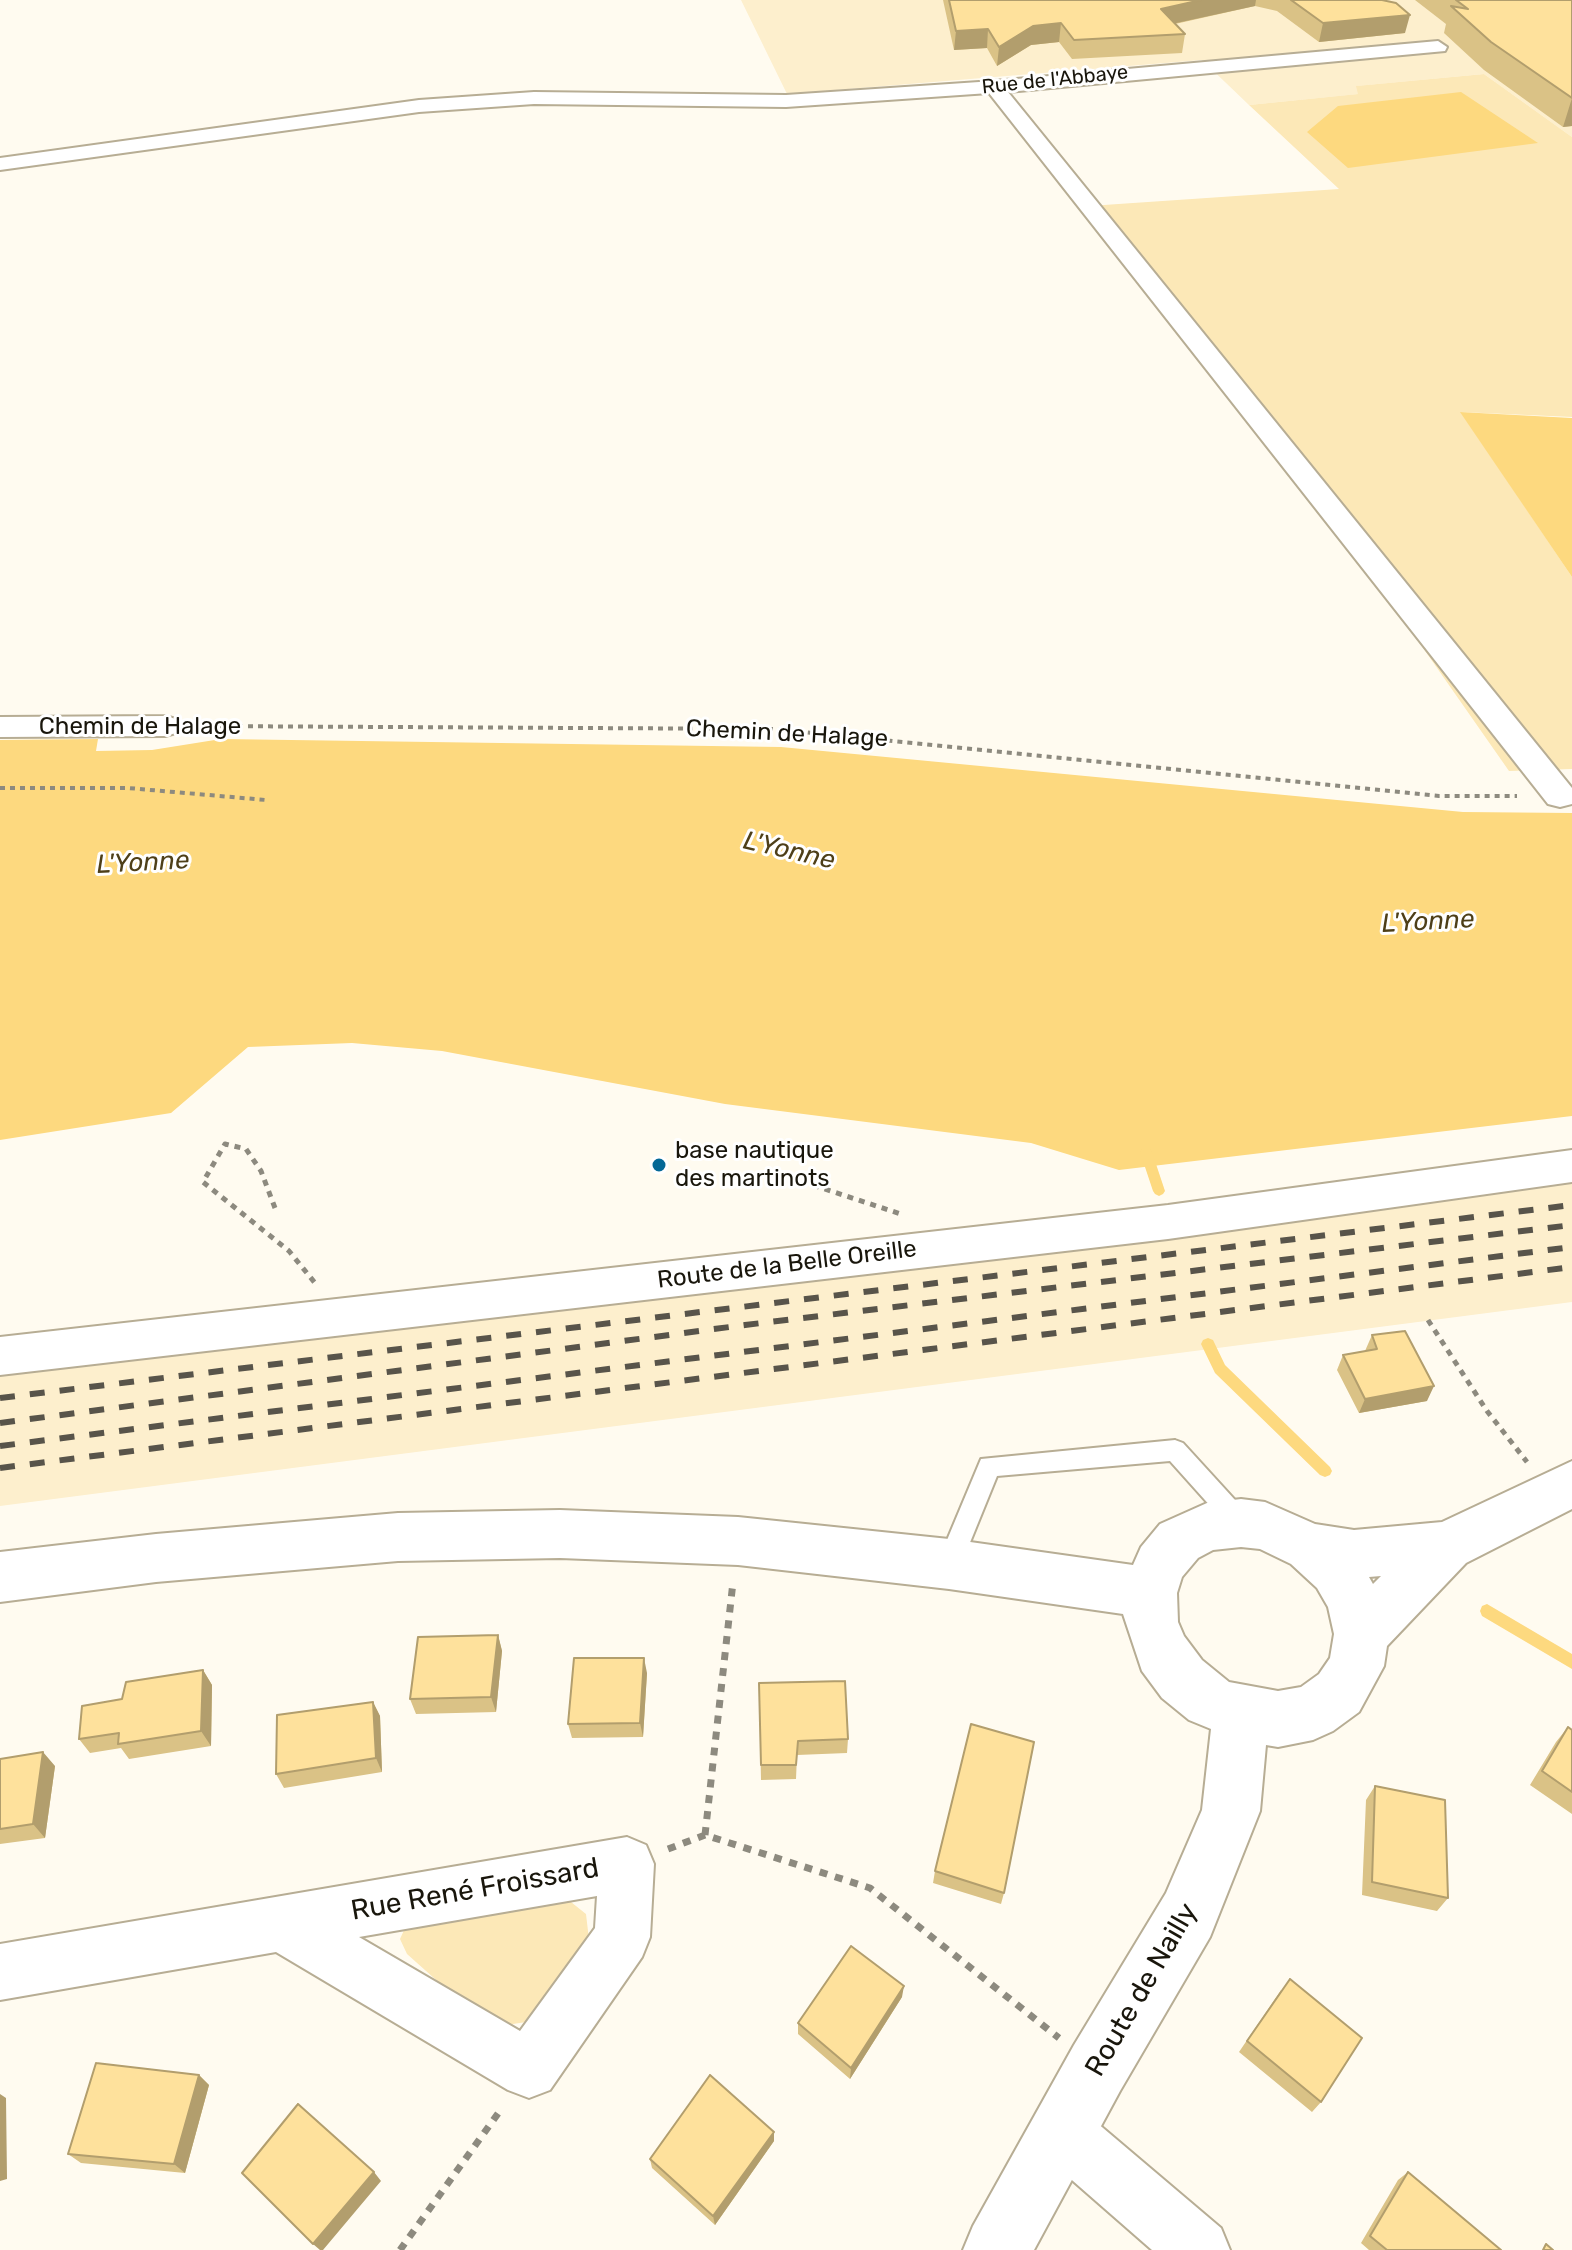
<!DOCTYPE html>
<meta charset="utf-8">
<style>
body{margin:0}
canvas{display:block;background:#fffbf0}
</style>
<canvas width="1572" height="2250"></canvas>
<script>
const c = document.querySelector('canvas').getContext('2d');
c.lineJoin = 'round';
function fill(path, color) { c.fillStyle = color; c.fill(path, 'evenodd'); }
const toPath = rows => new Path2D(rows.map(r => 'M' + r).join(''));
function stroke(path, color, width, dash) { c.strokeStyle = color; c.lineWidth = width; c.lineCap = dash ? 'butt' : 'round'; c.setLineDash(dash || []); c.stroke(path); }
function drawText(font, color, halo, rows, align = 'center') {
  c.font = font + ' Rubik,sans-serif'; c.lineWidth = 6; c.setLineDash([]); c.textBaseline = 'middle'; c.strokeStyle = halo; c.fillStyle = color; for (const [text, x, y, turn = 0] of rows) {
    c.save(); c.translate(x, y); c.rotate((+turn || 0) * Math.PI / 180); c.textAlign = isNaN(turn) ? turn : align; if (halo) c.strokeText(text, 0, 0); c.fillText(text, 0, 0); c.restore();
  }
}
fill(toPath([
 [741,0,1572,0,1572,137,1484,74,1357,86,1359,94,1249,105,1202,60,787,94],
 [1572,1179,1572,1302,0,1506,0,1372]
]), '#fdefcd');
fill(toPath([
 [1484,74,1572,137,1572,417,1461,412,1572,577,1572,769,1509,771,1386,595,1089,206,1339,189,1249,105,1358,94,1356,86],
 [547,1895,571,1902,586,1914,590,1948,546,2019,513,2024,493,2023,472,2012,407,1954,400,1939,405,1928]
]), '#fce8b7');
fill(toPath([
 [1461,92,1538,143,1348,168,1307,132,1338,106],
 [1460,412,1572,418,1572,577],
 [98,739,96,751,152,750,221,739,781,747,1463,812,1572,813,1572,1116,1119,1170,1031,1143,725,1104,442,1051,352,1043,248,1047,171,1113,0,1140,0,740]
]), '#fdd97f');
fill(toPath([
 [1146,1147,1150,1149,1152,1152,1165,1191,1163,1194,1159,1196,1155,1194,1153,1191,1140,1152,1142,1149,1146,1147],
 [1208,1338,1213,1340,1225,1365,1330,1467,1332,1471,1330,1475,1325,1477,1320,1475,1215,1373,1201,1344,1203,1340,1208,1338],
 [1487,1604,1572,1654,1572,1669,1482,1616,1480,1611,1482,1606,1487,1604]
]), '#fdd97f');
const lane = toPath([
 [1175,1440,1183,1443,1246,1512,1250,1520,1246,1528,1238,1531,1230,1528,1170,1461,997,1476,958,1572,949,1575,940,1572,937,1564,981,1459,1175,1440]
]);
const street = toPath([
 [1438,41,1447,47,1445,51,1008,92,1572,788,1572,804,1560,807,1548,804,989,93,786,107,534,104,419,112,0,170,0,158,419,100,534,92,786,95,994,81,1438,41],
 [165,716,176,719,181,726,176,733,165,736,0,737,0,717,165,716],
 [1572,1150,1572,1182,1168,1239,0,1375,0,1337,1168,1205,1572,1150],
 [627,1837,646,1845,654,1864,650,1937,642,1957,550,2090,529,2098,508,2090,276,1952,0,2000,0,1944,627,1837],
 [597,1896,595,1928,520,2031,359,1937,597,1896],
 [1062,2102,1083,2111,1221,2228,1230,2250,1152,2250,1041,2153,1032,2132,1041,2111,1062,2102]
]);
const secondary = toPath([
 [1572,1461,1572,1509,1466,1563,1387,1646,1384,1666,1359,1712,1333,1731,1313,1740,1278,1747,1266,1745,1260,1811,1210,1937,1120,2091,1034,2250,963,2250,973,2226,1074,2045,1166,1893,1202,1810,1211,1729,1189,1720,1162,1698,1142,1671,1123,1614,949,1589,738,1565,560,1558,398,1561,156,1582,0,1602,0,1552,156,1534,398,1513,560,1510,738,1517,949,1539,1133,1565,1141,1547,1160,1524,1207,1503,1241,1499,1265,1502,1315,1524,1354,1530,1442,1522,1572,1461],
 [1241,1547,1260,1549,1291,1564,1317,1588,1328,1607,1334,1634,1330,1658,1319,1674,1301,1687,1278,1691,1229,1682,1202,1660,1184,1636,1178,1622,1177,1593,1182,1577,1198,1558,1213,1550,1241,1547],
 [1381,1576,1373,1584,1369,1577,1381,1576]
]);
stroke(lane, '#b7ad94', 4);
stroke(street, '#b7ad94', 4);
stroke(secondary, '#b7ad94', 4);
stroke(toPath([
 [198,726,774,729,1439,796,1517,796],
 [0,788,128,788,266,800]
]), '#8d8a7f', 4, [5, 5]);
stroke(toPath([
 [779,1174,901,1214],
 [275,1208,261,1171,246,1149,225,1144,203,1182,289,1251,315,1283],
 [1428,1320,1487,1411,1527,1462]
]), '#8d8a7f', 5, [6, 6]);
stroke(toPath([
 [705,1835,733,1582],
 [668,1849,705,1835,870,1888,1059,2038],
 [400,2250,502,2108]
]), '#8d8a7f', 7, [8, 8]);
fill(lane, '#fff');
fill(street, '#fff');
fill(secondary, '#fff');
stroke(toPath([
 [0,1398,1572,1205],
 [0,1423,745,1325,1572,1225],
 [0,1446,1572,1247],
 [0,1468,1572,1267]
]), '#58544a', 6, [15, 15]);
fill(toPath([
 [943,0,1382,0,1405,33,1319,42,1277,11,1255,6,1175,24,1185,34,1182,53,1072,59,1059,42,1031,45,997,66,987,48,954,50],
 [1415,0,1572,0,1572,126,1563,127,1484,70,1444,33,1446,24],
 [1372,1335,1427,1401,1359,1413,1337,1370,1343,1355,1365,1351],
 [498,1635,502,1651,496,1712,416,1714,410,1699],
 [203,1670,212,1685,211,1746,129,1759,121,1748,90,1753,79,1739,122,1699],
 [647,1673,643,1737,572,1738,568,1724],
 [759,1683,848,1739,847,1753,797,1755,796,1779,761,1780],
 [373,1702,380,1716,382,1772,284,1788,276,1774],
 [1568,1727,1572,1730,1572,1814,1530,1785,1556,1742],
 [0,1759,55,1766,45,1838,0,1844],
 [1375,1786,1448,1898,1437,1911,1362,1895,1366,1800],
 [935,1871,1004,1893,1001,1904,933,1883],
 [1281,1990,1321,2102,1312,2112,1239,2052],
 [902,1997,850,2079,798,2034,798,2023],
 [199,2075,209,2085,185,2173,81,2163,68,2154],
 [774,2141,715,2225,652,2168,650,2159],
 [1408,2172,1501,2250,1369,2250,1361,2243,1398,2180]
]), '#dac286');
fill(toPath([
 [1201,0,1256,0,1255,6,1158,27,1161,9],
 [1410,15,1405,33,1319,42,1323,23],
 [1061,23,1059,42,1031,45,997,66,999,47,1033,26],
 [988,29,987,48,954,50,956,31],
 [1572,98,1572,126,1563,127],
 [1434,1386,1427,1401,1359,1413,1365,1399],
 [498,1635,502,1651,496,1712,491,1697],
 [644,1658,647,1673,643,1737,640,1723],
 [203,1670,212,1685,211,1746,201,1731],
 [373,1702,380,1716,382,1772,376,1758],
 [43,1752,55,1766,45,1838,33,1824],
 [904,1986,902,1997,850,2079,851,2068],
 [199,2075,209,2085,185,2173,174,2164],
 [0,2094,6,2098,7,2179,0,2181],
 [774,2132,774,2141,715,2225,713,2216],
 [374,2172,381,2181,323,2250,320,2250,313,2244]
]), '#b29e6d');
const building = toPath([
 [949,0,1201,0,1161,9,1185,34,1074,40,1061,23,1033,26,999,47,988,29,956,31,949,0],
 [1291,0,1382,0,1396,3,1410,15,1323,23,1291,0],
 [1456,0,1572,0,1572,98,1491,42,1451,6,1468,9,1456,0],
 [1405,1331,1434,1386,1365,1399,1343,1355,1377,1349,1372,1335,1405,1331],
 [498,1635,491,1697,410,1699,418,1637,498,1635],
 [574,1658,644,1658,640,1723,568,1724,574,1658],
 [203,1670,201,1731,118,1744,119,1733,79,1739,82,1706,122,1699,126,1682,203,1670],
 [845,1681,848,1739,798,1741,796,1765,761,1765,759,1683,845,1681],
 [373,1702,376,1758,276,1774,277,1715,373,1702],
 [971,1724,1034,1742,1004,1893,935,1871,971,1724],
 [1568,1727,1572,1730,1572,1792,1542,1771,1568,1727],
 [43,1752,33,1824,0,1829,0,1759,43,1752],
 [1375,1786,1445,1800,1448,1898,1372,1882,1375,1786],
 [851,1946,904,1986,851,2068,798,2023,851,1946],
 [1290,1979,1362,2038,1321,2102,1247,2041,1290,1979],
 [96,2063,199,2075,174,2164,68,2154,96,2063],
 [710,2075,774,2132,713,2216,650,2159,710,2075],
 [298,2104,374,2172,313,2244,242,2173,298,2104],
 [1408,2172,1501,2250,1387,2250,1370,2236,1408,2172],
 [1546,2244,1553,2250,1543,2250,1546,2244]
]);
fill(building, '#fee19c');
stroke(building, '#b29e6d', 2);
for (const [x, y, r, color] of [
 [659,1165,8,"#046896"]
]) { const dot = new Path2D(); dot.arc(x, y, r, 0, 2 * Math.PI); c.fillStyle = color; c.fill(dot); stroke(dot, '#fff', 3); }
drawText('20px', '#19160c', '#fff', [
 ["Rue de l'Abbaye",1055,80,-6]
]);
drawText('24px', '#19160c', '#fff', [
 ["Chemin de Halage",140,727],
 ["Chemin de Halage",787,734,3],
 ["Route de la Belle Oreille",787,1265,-7]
]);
drawText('24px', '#19160c', '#fff', [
 ["base nautique",675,1151],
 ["des martinots",675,1179]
], 'left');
drawText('italic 26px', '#4e3f18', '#fff', [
 ["L'Yonne",789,851,13],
 ["L'Yonne",143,863,-3],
 ["L'Yonne",1428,922,-3]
]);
drawText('28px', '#19160c', '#fff', [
 ["Rue René Froissard",475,1890,-10],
 ["Route de Nailly",1142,1990,-60]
]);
</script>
